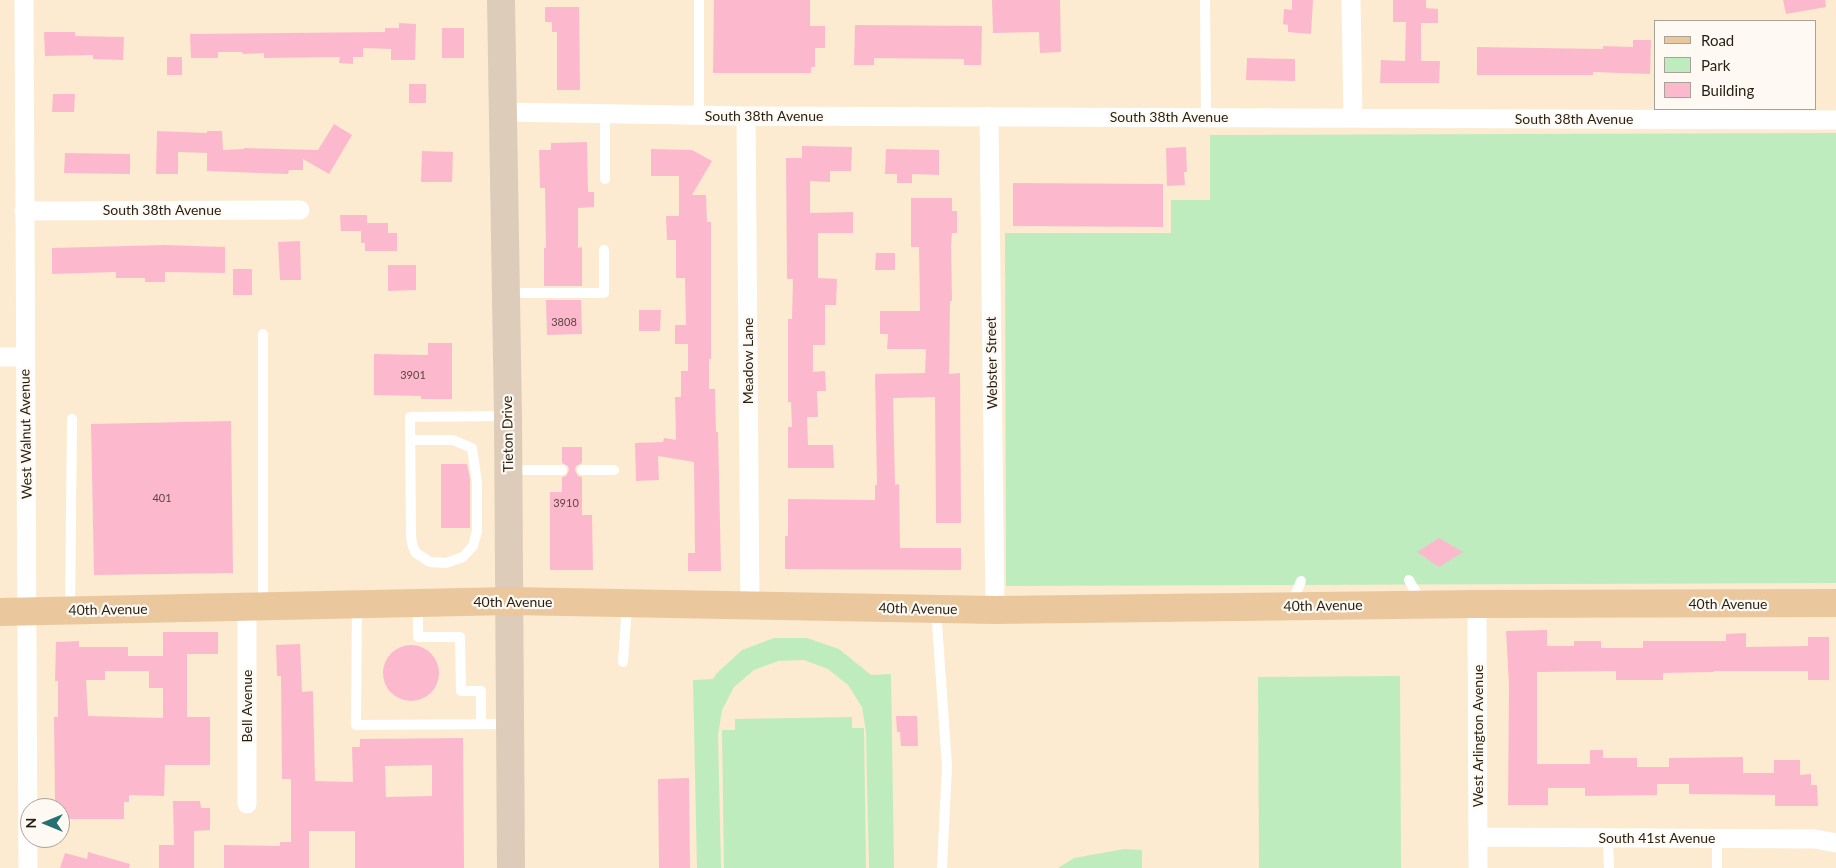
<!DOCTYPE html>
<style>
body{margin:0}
#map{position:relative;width:1836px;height:868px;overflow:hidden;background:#fcebd0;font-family:Lato,sans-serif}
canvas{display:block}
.legend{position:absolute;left:1654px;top:20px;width:162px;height:90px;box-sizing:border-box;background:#fefaf3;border:1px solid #a8a299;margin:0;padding:6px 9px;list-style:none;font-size:15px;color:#271f13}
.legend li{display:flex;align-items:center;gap:10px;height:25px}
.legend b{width:25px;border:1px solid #a8a299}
.north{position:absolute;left:20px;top:798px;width:50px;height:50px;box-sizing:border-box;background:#fefaf3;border:1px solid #a8a299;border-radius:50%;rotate:270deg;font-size:14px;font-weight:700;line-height:20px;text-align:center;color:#271f13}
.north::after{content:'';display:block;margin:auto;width:18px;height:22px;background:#257073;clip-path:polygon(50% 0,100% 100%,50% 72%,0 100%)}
</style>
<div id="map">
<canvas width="1836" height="868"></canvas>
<ul class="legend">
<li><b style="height:6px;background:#ebc79e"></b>Road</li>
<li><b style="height:14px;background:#beecbe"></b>Park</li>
<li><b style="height:14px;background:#fcb9cd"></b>Building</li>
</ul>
<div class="north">N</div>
</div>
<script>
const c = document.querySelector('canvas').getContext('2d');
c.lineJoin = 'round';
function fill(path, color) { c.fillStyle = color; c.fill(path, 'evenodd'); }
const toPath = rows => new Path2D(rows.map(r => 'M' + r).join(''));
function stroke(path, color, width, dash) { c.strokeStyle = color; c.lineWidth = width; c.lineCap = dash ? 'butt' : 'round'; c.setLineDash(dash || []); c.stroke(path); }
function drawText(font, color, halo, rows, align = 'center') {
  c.font = font + ' Lato,sans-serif'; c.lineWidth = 4.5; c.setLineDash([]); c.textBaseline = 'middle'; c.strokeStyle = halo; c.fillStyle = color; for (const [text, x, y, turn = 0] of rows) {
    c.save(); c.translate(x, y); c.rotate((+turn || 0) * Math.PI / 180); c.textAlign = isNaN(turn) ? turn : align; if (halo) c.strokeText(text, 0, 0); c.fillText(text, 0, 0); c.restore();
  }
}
fill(toPath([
 [1836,133,1836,583,1006,586,1005,233,1171,233,1171,200,1210,200,1210,135],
 [774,638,807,638,839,649,871,675,891,674,894,868,869,868,866,732,862,707,848,685,828,669,804,660,778,661,754,670,734,687,722,710,718,735,721,868,697,868,693,680,713,679,717,673,742,650],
 [1400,676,1401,868,1259,868,1258,677],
 [852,717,852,728,864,728,866,868,724,868,722,730,735,730,735,719],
 [1124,849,1142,850,1142,868,1058,868,1074,858]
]), '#beecbe');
fill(toPath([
 [714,0,810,0,810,26,825,26,825,48,815,48,815,67,811,67,811,73,713,73],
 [992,0,1060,0,1061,52,1040,53,1039,32,993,33],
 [1292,0,1313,0,1311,34,1288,32,1288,25,1283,24,1284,9,1292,10],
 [1393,0,1426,0,1426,8,1438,9,1438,23,1421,23,1421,61,1440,61,1439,83,1380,83,1381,60,1405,61,1406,22,1393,22],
 [1783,0,1825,0,1826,7,1786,14],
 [545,7,579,7,580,90,557,90,557,32,552,32,552,22,545,22],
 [399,23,416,24,415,60,391,60,391,49,363,48,363,57,353,57,353,64,339,63,340,57,264,58,264,53,243,54,242,52,218,52,218,58,191,58,190,34,385,32,385,28,399,28],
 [855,25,982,26,981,65,964,65,964,59,874,58,874,65,854,65],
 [442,28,464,28,464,58,442,58],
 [44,32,75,32,75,36,124,37,123,60,93,59,93,55,45,56],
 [1633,40,1651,40,1650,74,1593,72,1593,75,1477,75,1477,47,1603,49,1603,46,1633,47],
 [167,57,182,57,182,75,167,75],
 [1247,58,1295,59,1295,81,1246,80],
 [409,84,426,84,426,103,409,103],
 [53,94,75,94,74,112,52,112],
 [334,124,352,135,329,174,303,159,303,170,289,170,288,174,207,171,207,153,178,152,178,174,156,174,157,131,207,133,207,131,222,131,223,150,244,149,244,148,318,150],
 [587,142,588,192,594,192,594,207,578,208,578,248,582,247,582,286,544,286,544,248,546,248,545,188,540,188,539,150,551,150,551,143],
 [802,146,852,147,851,171,830,171,830,182,810,181,810,213,853,212,853,233,818,233,818,278,837,279,836,305,825,305,825,345,813,345,813,372,825,371,826,391,817,391,818,417,807,417,808,445,833,445,834,468,788,468,788,427,792,427,791,402,788,402,788,319,792,319,793,279,787,279,786,158,802,158],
 [1186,147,1187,172,1184,172,1185,185,1167,186,1166,148],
 [651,149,692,150,712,161,692,195,706,195,707,222,711,222,711,359,709,359,709,389,715,389,716,432,718,432,721,571,688,571,688,553,695,553,694,462,658,456,659,480,636,481,635,443,663,442,664,438,676,440,675,397,681,397,681,371,688,371,688,344,675,344,675,325,686,325,685,278,676,278,676,240,667,240,666,216,679,216,679,176,651,176],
 [886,149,939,150,939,175,912,174,912,183,897,183,897,174,885,174],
 [422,151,453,152,452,182,421,182],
 [65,153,130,154,130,174,64,173],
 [1013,183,1163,184,1163,227,1013,226],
 [911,198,952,198,952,211,957,211,957,233,952,233,951,246,952,301,950,301,949,374,960,373,961,523,936,523,935,397,893,398,895,485,899,484,900,548,961,548,961,570,785,569,785,536,788,536,788,499,875,500,875,485,877,485,875,374,925,373,926,349,887,349,888,334,880,334,880,311,920,311,919,247,911,247],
 [340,215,367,215,367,223,388,223,388,233,397,233,397,251,365,251,365,243,361,243,361,231,341,231],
 [300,241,301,280,280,280,278,242],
 [165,245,225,247,225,273,165,272,165,282,145,282,145,278,116,278,116,272,52,274,52,248],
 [876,253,895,253,895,270,875,270],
 [388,265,416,265,416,290,388,291],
 [233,269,252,269,252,295,233,295],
 [546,300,581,300,582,334,547,335],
 [639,310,661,310,660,331,639,331],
 [428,343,452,343,452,399,421,399,421,396,374,395,374,354,428,355],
 [231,421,233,573,94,575,91,424],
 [562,447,582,447,582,463,576,466,575,470,578,476,582,477,582,515,592,515,593,570,550,570,550,492,562,492,562,477,566,476,569,470,568,466,562,463],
 [441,464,467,464,470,479,470,528,441,528],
 [1439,538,1463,552,1439,567,1417,552],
 [1547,630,1547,646,1574,646,1574,641,1601,641,1601,648,1643,648,1643,641,1726,641,1726,634,1746,633,1746,647,1808,646,1808,637,1829,637,1829,680,1808,680,1808,671,1714,671,1714,672,1663,673,1663,680,1616,680,1616,671,1537,672,1537,764,1590,764,1590,750,1603,750,1603,758,1637,758,1637,767,1669,767,1669,758,1743,757,1743,773,1774,773,1774,760,1800,760,1800,775,1811,774,1811,785,1817,785,1818,806,1775,806,1775,795,1689,794,1689,784,1657,784,1657,795,1585,796,1585,788,1548,788,1548,805,1508,805,1509,685,1506,631],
 [163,632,218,632,218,654,187,654,187,717,210,717,210,765,165,765,164,796,129,795,129,802,124,802,124,819,60,819,60,808,58,808,58,804,55,804,54,717,58,717,58,681,55,681,56,642,79,641,79,647,128,647,128,656,163,656],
 [105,671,149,671,149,688,163,688,163,718,88,716,86,680,105,680],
 [300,644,302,692,313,691,315,781,353,782,352,747,360,747,360,739,463,738,464,868,355,868,355,831,309,831,309,868,224,868,224,845,280,846,280,842,291,842,291,779,282,779,281,676,277,676,276,645],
 [432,765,432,796,386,797,385,766],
 '383 673a28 28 0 1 1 56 0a28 28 0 1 1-56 0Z',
 [896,716,917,716,918,746,901,746,900,732,897,732],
 [689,778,690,868,659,868,658,779],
 [173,801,200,801,201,808,210,808,210,830,194,831,194,868,159,868,159,845,174,845],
 [88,852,130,864,129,868,60,868,65,853,87,859]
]), '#fcb9cd');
stroke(toPath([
 [1205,0,1206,117],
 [605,114,605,179],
 [699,115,699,0],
 [507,293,604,293,604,250],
 [263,334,263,605],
 [411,440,453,440,472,448,477,483,477,531,473,546,463,557,446,563,430,562,416,553,413,547,411,537,410,417,507,416],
 [510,470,562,470],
 [582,470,614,470],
 [1409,580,1421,602],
 [1292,603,1301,581],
 [357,605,356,725,509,724],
 [418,605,418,637,460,637,461,691,481,691,481,724],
 [936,609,947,766,942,868],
 [70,610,72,419],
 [623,662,627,605],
 [1608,838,1609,868],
 [1717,839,1717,868]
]), '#fff', 10);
stroke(toPath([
 [24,0,28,868],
 [1351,0,1353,118],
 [502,112,746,116,1836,120],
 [746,116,750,606],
 [989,116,995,610],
 [24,211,300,210],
 [0,357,25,357],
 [1477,604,1478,868],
 [247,608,247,804],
 [1478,837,1815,839,1836,843]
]), '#fff', 19);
stroke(toPath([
 [501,0,508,416,511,868]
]), '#ddccb9', 28);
stroke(toPath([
 [0,612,510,601,995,610,1477,604,1836,603]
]), '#ebc79e', 28);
drawText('11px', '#5c4642', null, [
 ["3808",564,322],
 ["3901",413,375],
 ["401",162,498],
 ["3910",566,503]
]);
drawText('14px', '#271f13', '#fefaf3', [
 ["South 38th Avenue",764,116],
 ["South 38th Avenue",1169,117],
 ["South 38th Avenue",1574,119],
 ["South 38th Avenue",162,210],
 ["Meadow Lane",748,361,-90],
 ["Webster Street",992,363,-91],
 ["West Walnut Avenue",26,434,-91],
 ["Tieton Drive",508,434,-91],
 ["40th Avenue",513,602],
 ["40th Avenue",1728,604],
 ["40th Avenue",1323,606,-1],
 ["40th Avenue",918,609,1],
 ["40th Avenue",108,610,-1],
 ["Bell Avenue",247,706,-90],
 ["West Arlington Avenue",1478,736,-90],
 ["South 41st Avenue",1657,838]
]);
</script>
